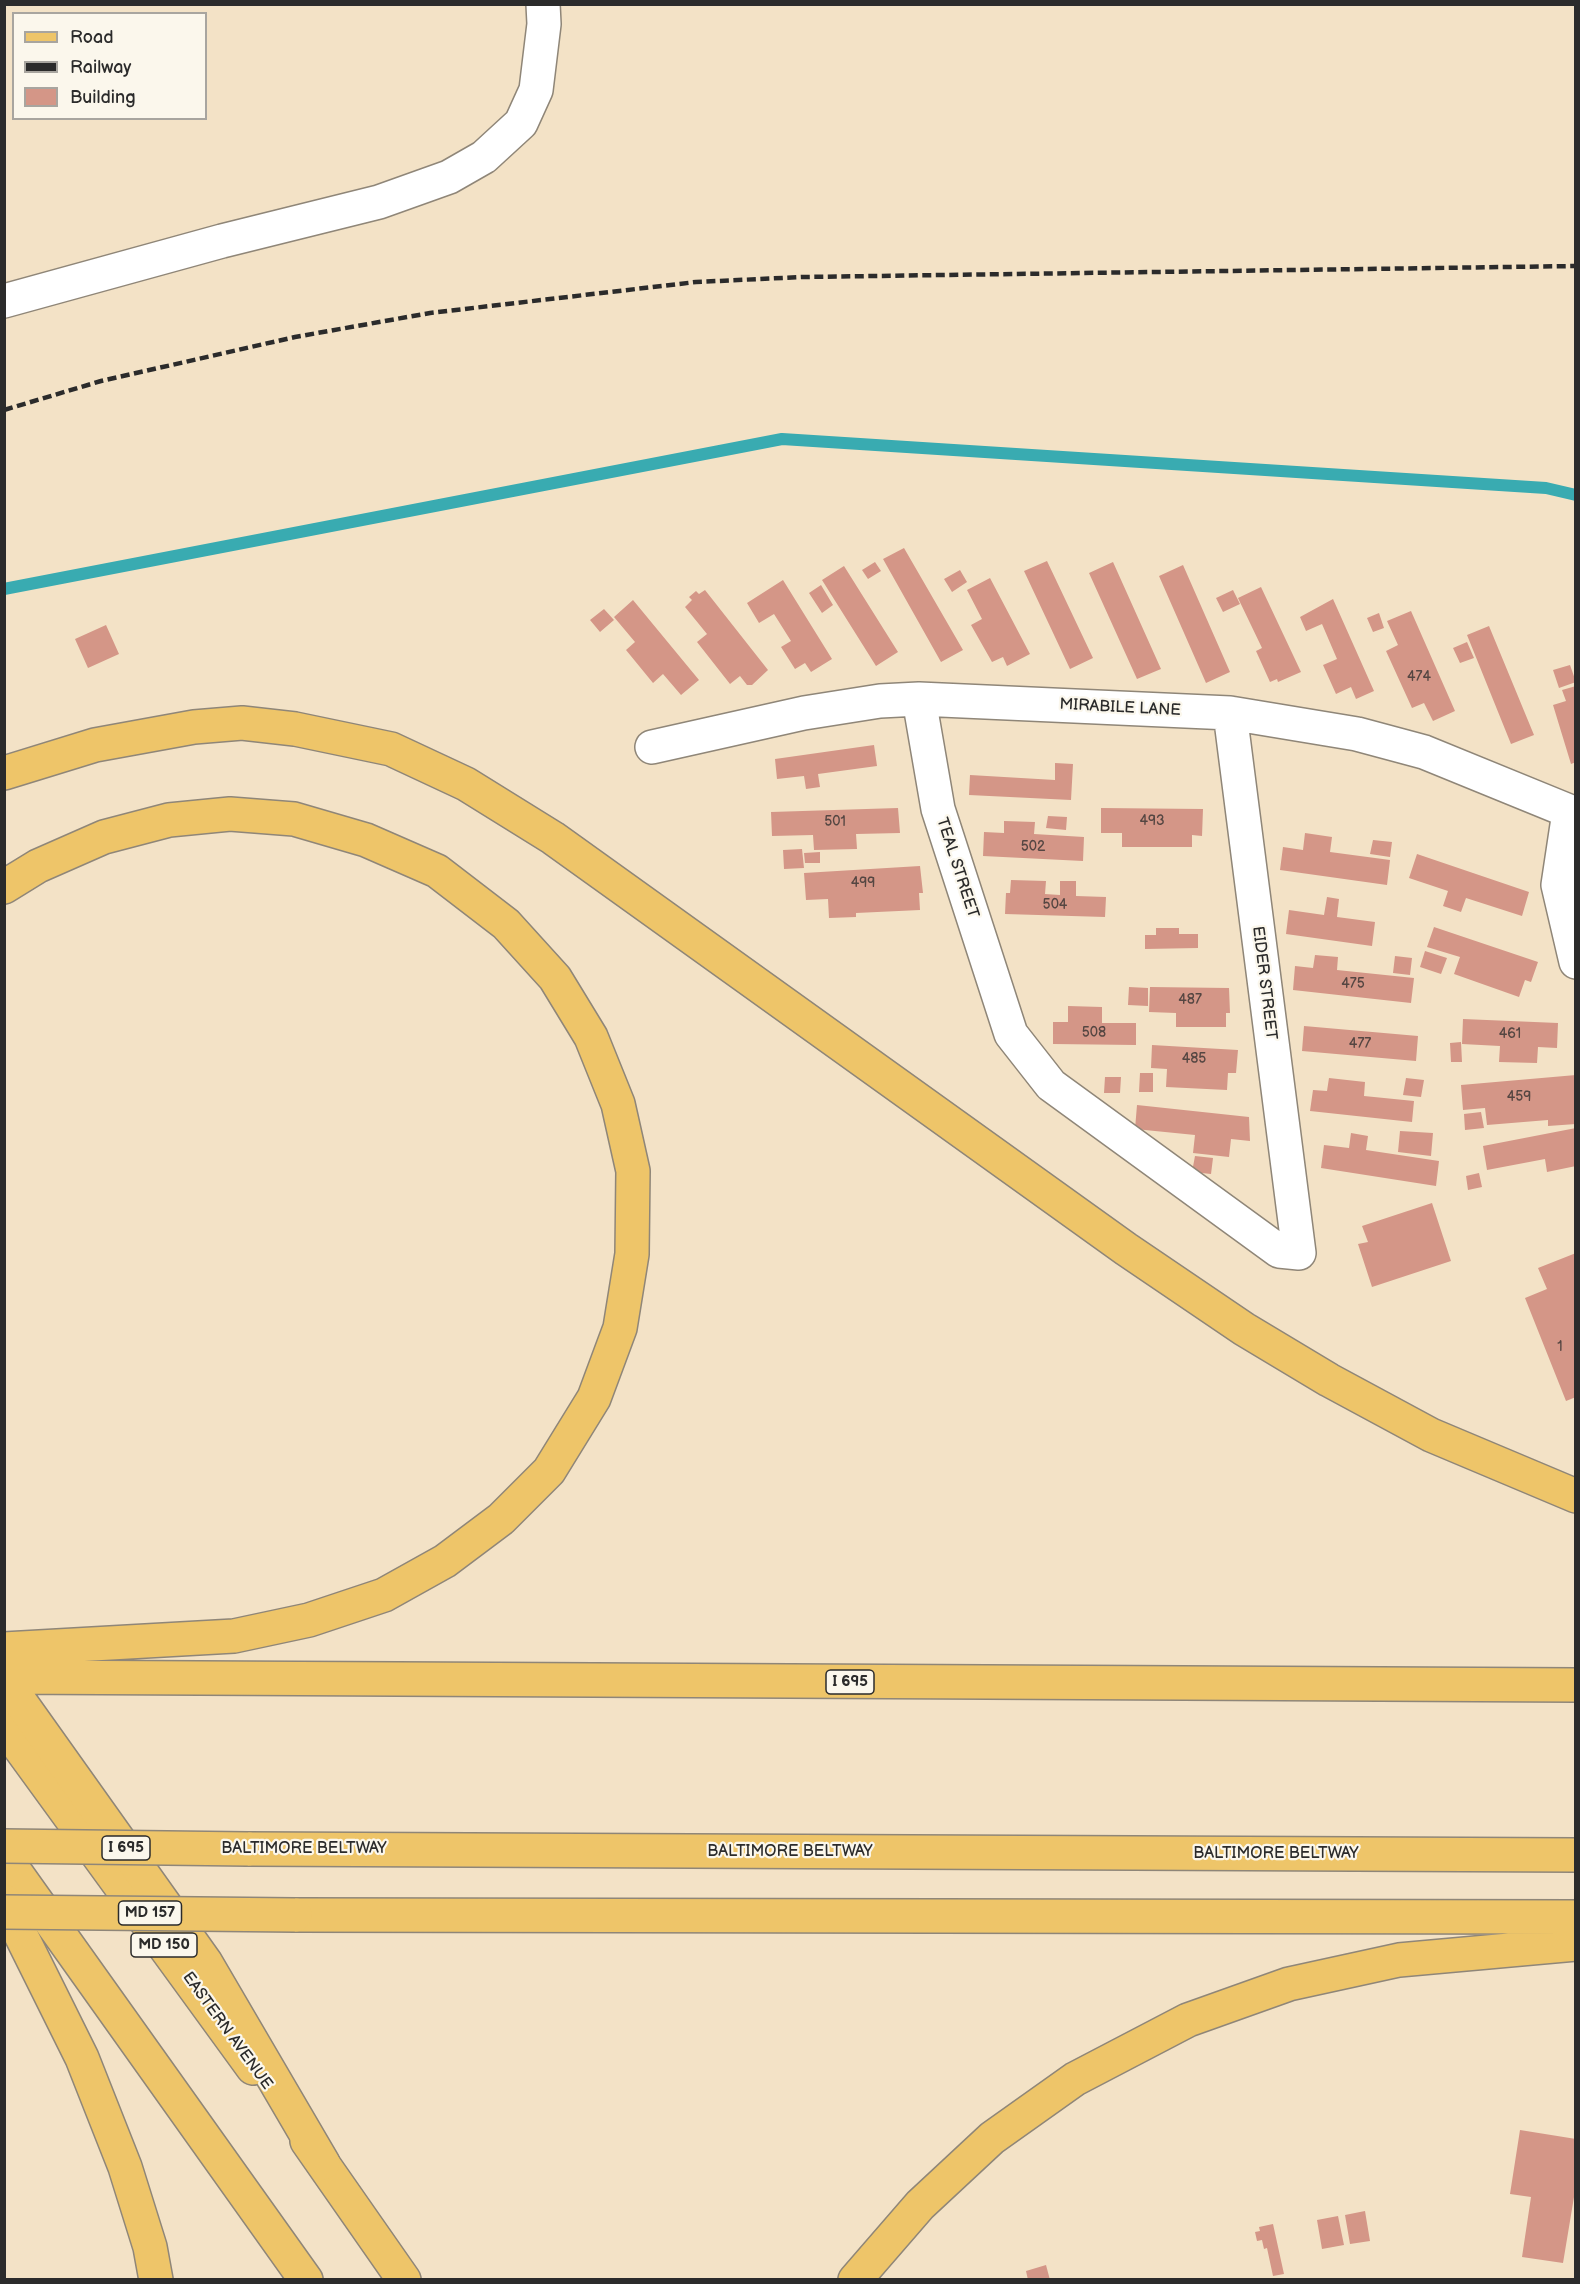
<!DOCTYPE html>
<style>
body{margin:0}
#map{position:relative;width:1580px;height:2284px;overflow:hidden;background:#f3e2c6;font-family:"Balsamiq Sans",sans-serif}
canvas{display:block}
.frame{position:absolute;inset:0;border:6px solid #2b2b2b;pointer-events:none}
.legend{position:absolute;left:12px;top:12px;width:195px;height:108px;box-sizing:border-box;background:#fbf7ec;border:2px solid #a8a59f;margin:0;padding:8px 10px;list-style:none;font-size:18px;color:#2b2b2b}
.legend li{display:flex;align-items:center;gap:12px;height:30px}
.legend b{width:30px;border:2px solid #a8a59f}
</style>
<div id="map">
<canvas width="1580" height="2284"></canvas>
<div class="frame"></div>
<ul class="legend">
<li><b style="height:8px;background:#eec569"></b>Road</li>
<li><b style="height:8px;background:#2b2b2b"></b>Railway</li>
<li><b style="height:16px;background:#d49687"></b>Building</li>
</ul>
</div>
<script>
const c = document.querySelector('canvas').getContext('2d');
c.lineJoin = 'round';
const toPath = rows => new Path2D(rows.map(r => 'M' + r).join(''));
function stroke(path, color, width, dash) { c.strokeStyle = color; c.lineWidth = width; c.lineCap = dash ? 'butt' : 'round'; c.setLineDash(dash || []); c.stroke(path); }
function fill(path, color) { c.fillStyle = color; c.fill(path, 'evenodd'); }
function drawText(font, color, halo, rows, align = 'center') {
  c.font = font + ' "Balsamiq Sans",sans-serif'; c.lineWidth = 4.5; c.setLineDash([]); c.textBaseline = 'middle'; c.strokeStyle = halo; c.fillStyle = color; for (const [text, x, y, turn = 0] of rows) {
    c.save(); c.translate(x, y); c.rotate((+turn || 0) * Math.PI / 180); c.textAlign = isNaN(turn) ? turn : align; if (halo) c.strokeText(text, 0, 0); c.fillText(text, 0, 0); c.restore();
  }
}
stroke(toPath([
 [4,589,782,439,1546,488,1576,495]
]), '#39abb1', 12);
fill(toPath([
 [904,548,963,650,941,662,883,559],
 [1047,561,1093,658,1070,669,1024,571],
 [875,562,881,571,868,579,862,570],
 [1113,562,1161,669,1137,679,1089,573],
 [1183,565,1230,672,1206,683,1159,576],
 [844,566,898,652,876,666,822,580],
 [960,570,967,582,952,592,944,579],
 [990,578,1030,654,1007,666,1003,657,992,662,971,625,982,619,967,590],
 [783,580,832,659,811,672,805,663,795,669,781,647,791,641,774,614,759,623,747,603],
 [821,585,833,605,822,613,809,593],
 [1261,587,1301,672,1278,682,1277,679,1270,682,1256,651,1262,648,1238,598],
 [705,590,768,670,752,685,747,685,740,676,730,684,697,642,707,634,685,607,692,600,689,597,696,591,699,594],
 [1233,590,1240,604,1223,612,1216,598],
 [1333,599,1374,691,1356,699,1351,687,1336,694,1323,665,1337,659,1322,624,1306,631,1300,617],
 [633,600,699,680,681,695,663,674,653,683,626,650,635,642,614,617],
 [604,609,614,620,600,632,590,620],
 [1411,611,1455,711,1433,721,1424,703,1412,708,1386,651,1398,645,1387,621],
 [1379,613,1384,628,1373,632,1367,618],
 [106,625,119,654,88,668,75,639],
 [1489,626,1534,735,1511,744,1467,635],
 [1467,642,1474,658,1460,663,1453,648],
 [1570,665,1576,682,1559,688,1553,670],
 [1576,686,1576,762,1571,764,1553,705,1566,701,1562,690],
 [874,745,877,766,818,774,820,787,806,789,804,776,777,779,775,759],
 [1055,763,1073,764,1071,800,969,795,970,775,1055,780],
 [898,808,900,833,856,834,857,849,814,850,813,835,772,836,771,812],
 [1101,808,1203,809,1202,836,1192,835,1192,847,1122,847,1122,833,1101,833],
 [1048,816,1067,817,1066,830,1046,828],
 [1004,821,1035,822,1034,834,1084,837,1083,861,983,856,984,832,1004,833],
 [1305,833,1332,837,1330,852,1390,860,1387,885,1280,870,1283,847,1303,850],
 [1373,840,1392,842,1390,857,1370,854],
 [802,849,804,868,784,869,783,850],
 [820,852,820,863,805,863,804,853],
 [1417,854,1529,892,1522,916,1466,898,1461,912,1443,906,1448,891,1409,878],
 [920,866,923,893,919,893,920,910,856,913,856,917,829,918,828,899,806,900,804,873],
 [1011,880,1046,881,1045,894,1060,895,1060,881,1076,881,1076,896,1106,897,1105,917,1005,914,1006,893,1010,893],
 [1327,897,1339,899,1337,917,1375,922,1372,946,1286,934,1289,910,1324,915],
 [1434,927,1538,962,1531,982,1525,980,1519,997,1454,974,1460,957,1427,947],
 [1156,928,1179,928,1179,934,1198,934,1198,948,1145,949,1145,935,1156,935],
 [1425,951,1447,958,1441,974,1420,967],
 [1315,955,1338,957,1337,970,1414,978,1411,1003,1293,990,1295,966,1313,968],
 [1395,956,1412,958,1410,975,1393,973],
 [1129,987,1148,988,1148,1006,1128,1005],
 [1150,987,1229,988,1230,1013,1226,1013,1226,1027,1176,1027,1176,1013,1149,1012],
 [1068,1006,1102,1007,1102,1023,1136,1023,1136,1045,1053,1044,1053,1022,1068,1022],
 [1463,1019,1558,1023,1557,1048,1538,1047,1537,1063,1499,1062,1500,1046,1462,1044],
 [1304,1026,1418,1036,1416,1061,1302,1051],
 [1461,1042,1462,1062,1451,1062,1450,1043],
 [1152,1045,1238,1050,1236,1073,1228,1073,1227,1090,1166,1087,1167,1069,1151,1068],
 [1140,1073,1153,1073,1153,1092,1139,1092],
 [1576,1075,1576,1124,1548,1126,1548,1120,1487,1125,1485,1108,1463,1110,1461,1085],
 [1105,1077,1121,1077,1120,1093,1104,1093],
 [1329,1078,1365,1082,1364,1096,1414,1101,1412,1122,1310,1111,1313,1090,1327,1091],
 [1406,1078,1424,1080,1421,1097,1403,1095],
 [1137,1105,1249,1117,1250,1141,1231,1139,1229,1157,1193,1153,1195,1135,1135,1129],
 [1481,1112,1484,1128,1465,1130,1464,1114],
 [1576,1128,1576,1166,1547,1172,1545,1159,1487,1170,1483,1146],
 [1400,1131,1433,1133,1431,1156,1398,1152],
 [1351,1133,1368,1136,1366,1150,1439,1161,1436,1186,1321,1168,1324,1145,1349,1148],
 [1195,1156,1213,1158,1211,1174,1192,1172],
 [1479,1173,1482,1187,1468,1190,1466,1176],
 [1432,1203,1451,1261,1372,1287,1358,1244,1368,1242,1362,1226],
 [1576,1253,1576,1397,1566,1401,1525,1298,1547,1289,1538,1268],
 [1520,2130,1576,2139,1576,2185,1563,2263,1522,2257,1531,2197,1510,2194],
 [1365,2211,1370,2241,1350,2244,1345,2215],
 [1338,2216,1344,2245,1322,2249,1317,2220],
 [1273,2224,1284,2274,1273,2276,1267,2248,1264,2249,1262,2240,1257,2241,1255,2232,1260,2231,1259,2227],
 [1046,2265,1050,2280,1028,2280,1026,2271]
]), '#d49687');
const minor = toPath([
 [4,301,222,241,379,202,449,177,484,157,521,123,536,90,544,24,543,4],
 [919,699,938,809,1011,1034,1051,1085,1279,1251,1299,1253,1230,713],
 [652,747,804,713,880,701,919,699,1230,713,1357,734,1424,752,1576,814],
 [1569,812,1558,885,1576,962]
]);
const major = toPath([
 [4,1726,253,2068],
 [4,1856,306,2280],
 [307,2141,404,2280]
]);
const highway = toPath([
 [4,773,95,745,194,727,242,723,295,729,391,749,466,784,553,838,1126,1249,1244,1329,1329,1380,1431,1435,1576,1496],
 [4,887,38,866,104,837,169,820,230,814,294,819,366,840,437,871,506,924,555,978,591,1037,618,1104,633,1171,632,1254,620,1328,594,1398,549,1471,501,1519,445,1561,384,1595,309,1620,234,1636,4,1649],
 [4,1677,1576,1685],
 [4,1679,206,1963,323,2163],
 [248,1849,1576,1855],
 [4,1901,82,2058,125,2167,150,2247,156,2280],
 [295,1915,1576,1917],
 [855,2280,920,2205,992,2138,1075,2079,1188,2020,1289,1984,1399,1960,1576,1944]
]);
stroke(minor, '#8f8678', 36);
stroke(major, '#8f8678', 36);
stroke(highway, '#8f8678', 36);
stroke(minor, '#fff', 33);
stroke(major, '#eec569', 33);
stroke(highway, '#eec569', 33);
stroke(toPath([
 [4,410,101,381,295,337,430,313,696,282,803,277,1576,266]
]), '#2b2b2b', 4.5, [9, 4.5]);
const highwayBridge = toPath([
 [4,1846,248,1849],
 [4,1912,295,1915]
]);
stroke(highwayBridge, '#8f8678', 36, []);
stroke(highwayBridge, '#eec569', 33);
drawText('14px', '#554642', null, [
 ["474",1419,677],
 ["493",1152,821],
 ["501",835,822],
 ["502",1033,847],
 ["499",863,883],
 ["504",1055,905],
 ["475",1353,984],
 ["487",1190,1000],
 ["508",1094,1033],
 ["461",1510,1034],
 ["477",1360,1044],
 ["485",1194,1059],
 ["459",1519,1097],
 ["1",1560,1347]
]);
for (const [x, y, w] of [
 [850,1682,48],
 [126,1848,48],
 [150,1913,63],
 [164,1945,66]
]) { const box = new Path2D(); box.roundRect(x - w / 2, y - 12, w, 24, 4.5); c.fillStyle = '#fbf7ec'; c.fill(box); stroke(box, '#2b2b2b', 1.5); }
drawText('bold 15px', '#2b2b2b', null, [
 ["I 695",850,1682],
 ["I 695",126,1848],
 ["MD 157",150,1913],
 ["MD 150",164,1945]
]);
drawText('16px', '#2b2b2b', '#fbf7ec', [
 ["MIRABILE LANE",1120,708,3],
 ["TEAL STREET",957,868,72],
 ["EIDER STREET",1264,983,83],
 ["BALTIMORE BELTWAY",304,1849],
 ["BALTIMORE BELTWAY",790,1852],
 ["BALTIMORE BELTWAY",1276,1854],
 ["EASTERN AVENUE",227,2031,54]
]);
</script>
